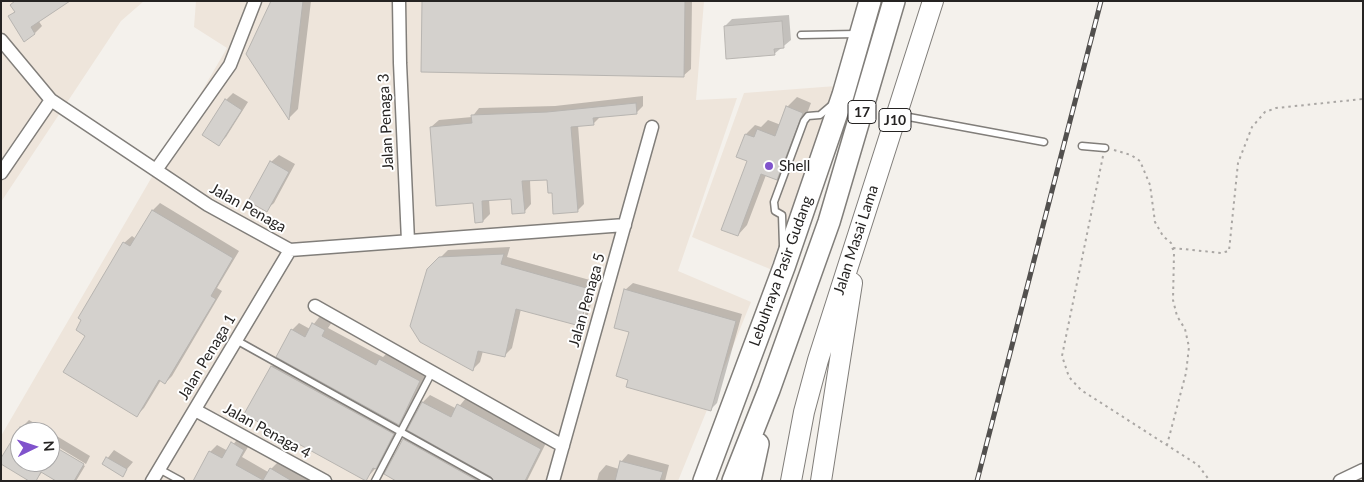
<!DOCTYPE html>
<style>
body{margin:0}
#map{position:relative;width:1364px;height:482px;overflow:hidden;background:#f4f1ec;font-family:Lato,sans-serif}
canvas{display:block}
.frame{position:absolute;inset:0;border:2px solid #252322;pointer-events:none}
.north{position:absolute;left:10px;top:422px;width:50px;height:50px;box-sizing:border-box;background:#fff;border:1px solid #a8a7a7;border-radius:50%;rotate:86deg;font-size:14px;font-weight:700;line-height:20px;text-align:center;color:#252322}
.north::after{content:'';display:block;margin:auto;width:18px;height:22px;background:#8053cc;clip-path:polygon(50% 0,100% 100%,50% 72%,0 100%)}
</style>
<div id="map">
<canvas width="1364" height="482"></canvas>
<div class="frame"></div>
<div class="north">N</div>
</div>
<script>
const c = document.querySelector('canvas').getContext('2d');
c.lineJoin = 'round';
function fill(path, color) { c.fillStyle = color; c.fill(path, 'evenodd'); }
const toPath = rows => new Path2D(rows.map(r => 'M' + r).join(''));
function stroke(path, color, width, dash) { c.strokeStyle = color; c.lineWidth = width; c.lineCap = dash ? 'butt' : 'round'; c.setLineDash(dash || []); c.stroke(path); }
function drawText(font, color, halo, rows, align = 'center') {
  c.font = font + ' Lato,sans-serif'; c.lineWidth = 4; c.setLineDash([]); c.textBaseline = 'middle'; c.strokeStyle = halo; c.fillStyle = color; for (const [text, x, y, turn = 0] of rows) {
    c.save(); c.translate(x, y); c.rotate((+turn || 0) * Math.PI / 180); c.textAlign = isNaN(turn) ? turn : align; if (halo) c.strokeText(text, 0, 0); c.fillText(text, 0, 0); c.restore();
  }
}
fill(toPath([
 [1,1,144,1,121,21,1,202],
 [196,1,704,1,696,100,737,98,678,271,751,302,678,481,1,481,1,436,227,48,194,27],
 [20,432,50,432,50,462,20,462],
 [836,86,770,269,692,237,744,93]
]), '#eee5db');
fill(toPath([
 [272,1,311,1,298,109,289,118],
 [423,1,692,1,691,69,683,76],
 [15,11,38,20,42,26,35,33,10,17],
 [789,15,791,40,774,54,725,26,732,19],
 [233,93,248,102,226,137,219,144,226,100],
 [643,96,643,106,636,113,601,116,593,124,578,125,584,204,577,211,553,191,548,178,530,180,531,204,524,212,512,198,489,199,490,214,483,221,474,202,431,127,439,120,472,117,479,108,555,106],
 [797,97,811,103,786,169,776,179,766,175,747,225,738,235,749,160,746,134,755,125,761,127,768,120,781,125,787,107],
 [279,155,295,164,274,203,266,210,271,162],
 [160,203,239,251,217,288,222,291,172,376,165,383,161,380,144,408,137,415,87,335,124,243,132,236,136,239,153,210],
 [510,247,507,257,597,282,587,318,580,325,521,309,512,348,504,356,483,351,480,362,473,369,428,270,448,250],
 [591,282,593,283,584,318,581,318],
 [633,283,742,314,717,403,710,410,625,290],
 [320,316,332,322,328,328,371,351,383,357,388,352,427,374,406,416,397,425,400,426,382,461,366,479,246,414,272,366,281,358,292,330,299,323,310,329],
 [430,395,457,409,466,398,547,441,527,481,399,481,386,474,404,439,412,431,409,429,423,402],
 [29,420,50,432,33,432,23,426],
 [22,427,28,432,20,432,20,462,50,462,50,445,85,466,76,481,59,481,43,471,35,481,1,461],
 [50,432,90,456,86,464,50,442],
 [240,436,251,442,242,457,268,472,278,462,323,481,194,481,210,452,217,445,228,451],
 [114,450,133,462,122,475,103,464],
 [628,454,669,465,665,481,597,481,599,473,606,465,619,469,621,462]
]), '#0003');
const building = toPath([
 [15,1,70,1,31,27,35,34,24,42,8,16,15,12,10,5,15,1],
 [271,1,303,1,289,120,246,54,271,1],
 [422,1,685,1,684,77,421,72,422,1],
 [782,21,784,48,774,49,775,55,726,59,724,26,782,21],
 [225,99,242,110,219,146,202,135,225,99],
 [636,103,637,114,593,118,594,125,571,127,578,212,553,214,552,193,548,193,547,180,522,181,525,213,512,214,511,199,482,201,483,222,475,223,473,203,436,206,430,127,472,123,471,115,547,112,636,103],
 [786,106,803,113,777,180,761,174,738,236,721,230,747,161,736,157,745,134,754,137,757,129,775,136,786,106],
 [270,161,289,172,267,212,248,201,270,161],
 [152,210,233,258,211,296,216,299,165,384,159,380,137,417,63,372,85,336,76,330,81,320,78,318,123,242,130,246,152,210],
 [504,254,501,264,590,289,580,326,516,309,505,357,478,351,473,371,420,342,410,326,427,269,439,257,504,254],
 [624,289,736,321,711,411,626,387,628,380,616,376,629,332,614,328,624,289],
 [312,323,325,330,322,336,363,358,376,365,379,359,420,381,399,425,276,357,291,329,305,337,312,323],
 [271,366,394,434,376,469,373,468,366,481,244,414,271,366],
 [422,402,451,417,457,404,541,449,525,481,494,481,491,477,407,430,422,402],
 [20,427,20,462,50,462,50,444,84,464,74,481,56,481,41,472,36,481,29,481,1,464,1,458,20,427],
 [403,439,478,481,396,481,384,474,403,439],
 [231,442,244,450,236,465,263,480,270,468,292,481,193,481,209,451,222,458,231,442],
 [106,457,127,469,123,477,102,464,106,457],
 [620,461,663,472,660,481,615,481,620,461]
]);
fill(building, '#d4d1cd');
stroke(building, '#b8b5b1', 1);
const service = toPath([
 [801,35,857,34],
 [898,115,1044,142],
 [1082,146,1105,148],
 [783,246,782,215,775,211,774,202,804,121,808,116,820,115,833,104],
 [236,340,489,481],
 [159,469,181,481],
 [375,481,432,372]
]);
const minor = toPath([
 [399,1,400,63,408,241],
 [1,40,51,100,208,205,290,250,625,225],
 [156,170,230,65,255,1],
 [1,173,51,100],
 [315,306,563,446],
 [195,410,325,481],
 [152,481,290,250],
 [553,481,652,127],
 [1340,481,1363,470]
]);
const primary = toPath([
 [791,481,804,412,818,360,933,1],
 [821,481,852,283]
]);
const trunk = toPath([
 [704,481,784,267,843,95,870,1],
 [733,481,769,390,829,222,894,1],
 [750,481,758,444]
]);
stroke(service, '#817e7a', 9);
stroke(minor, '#817e7a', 15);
stroke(primary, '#817e7a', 22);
stroke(trunk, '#817e7a', 24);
stroke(toPath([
 [1114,150,1131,155,1140,161,1150,185,1155,222,1163,236,1171,243,1174,253,1173,300,1177,316,1185,329,1189,347,1186,373,1167,445],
 [1103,156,1062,356,1069,377,1081,390,1198,465,1210,481],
 [1173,248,1221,253,1229,251,1238,163,1252,127,1265,112,1276,108,1363,99]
]), '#aaa7a4', 2, [2.5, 4]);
stroke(service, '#fff', 6);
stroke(minor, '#fff', 12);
stroke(primary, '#fff', 20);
stroke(trunk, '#fff', 21);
const rail = toPath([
 [977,481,1101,1]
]);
stroke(rail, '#52504e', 5);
stroke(rail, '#fff', 3, [9]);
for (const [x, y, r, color] of [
 [769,166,5,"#8053cc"]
]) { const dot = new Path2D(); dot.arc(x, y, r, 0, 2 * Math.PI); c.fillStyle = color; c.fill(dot); stroke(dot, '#fff', 2); }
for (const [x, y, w] of [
 [862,112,28],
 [895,120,32]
]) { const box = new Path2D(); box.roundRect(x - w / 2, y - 11.5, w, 23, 4); c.fillStyle = '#fff'; c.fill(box); stroke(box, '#252322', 1); }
drawText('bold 14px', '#252322', null, [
 ["17",862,112],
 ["J10",895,120]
]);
drawText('15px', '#252322', '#fff', [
 ["Jalan Penaga 3",386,122,-93],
 ["Jalan Penaga",248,208,29],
 ["Jalan Masai Lama",856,240,-72],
 ["Lebuhraya Pasir Gudang",781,271,-70],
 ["Jalan Penaga 5",587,300,-74],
 ["Jalan Penaga 1",207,357,-59],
 ["Jalan Penaga 4",267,431,29]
]);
drawText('15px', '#252322', '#fff', [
 ["Shell",779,166]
], 'left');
</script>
